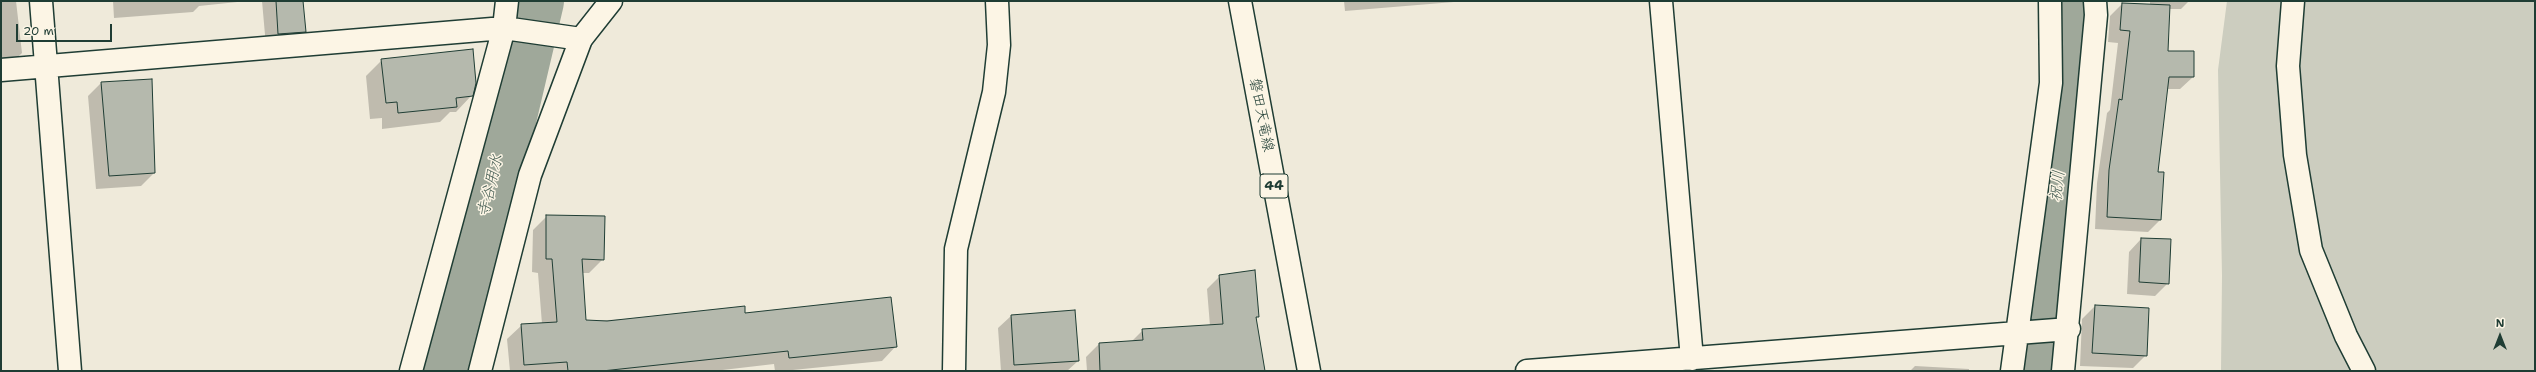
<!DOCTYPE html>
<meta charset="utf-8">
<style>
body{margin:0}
#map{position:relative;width:2536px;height:372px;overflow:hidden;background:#efeada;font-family:"Shantell Sans",sans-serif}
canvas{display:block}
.frame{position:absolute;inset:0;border:2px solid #1f3d34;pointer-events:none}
.north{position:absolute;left:2480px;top:316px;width:40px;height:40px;-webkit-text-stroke:3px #fcf5e5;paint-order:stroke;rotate:0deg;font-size:11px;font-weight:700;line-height:16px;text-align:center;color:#1f3d34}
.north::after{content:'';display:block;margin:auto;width:14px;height:18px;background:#1f3d34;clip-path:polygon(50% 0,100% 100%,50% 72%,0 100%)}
.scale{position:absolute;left:16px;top:24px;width:96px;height:18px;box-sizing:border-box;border:2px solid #1f3d34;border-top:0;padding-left:5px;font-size:12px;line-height:14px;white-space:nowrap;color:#1f3d34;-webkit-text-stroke:3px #fcf5e5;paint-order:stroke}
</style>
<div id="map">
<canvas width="2536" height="372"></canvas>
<div class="frame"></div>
<div class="north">N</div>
<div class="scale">20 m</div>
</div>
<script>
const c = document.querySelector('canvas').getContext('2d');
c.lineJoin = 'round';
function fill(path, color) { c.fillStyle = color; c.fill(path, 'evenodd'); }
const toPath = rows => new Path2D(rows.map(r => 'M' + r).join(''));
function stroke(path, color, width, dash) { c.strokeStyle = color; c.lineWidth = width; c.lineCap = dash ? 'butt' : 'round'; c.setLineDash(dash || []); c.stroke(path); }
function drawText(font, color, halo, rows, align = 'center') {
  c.font = font + ' "Shantell Sans","Klee One",sans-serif'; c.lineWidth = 3; c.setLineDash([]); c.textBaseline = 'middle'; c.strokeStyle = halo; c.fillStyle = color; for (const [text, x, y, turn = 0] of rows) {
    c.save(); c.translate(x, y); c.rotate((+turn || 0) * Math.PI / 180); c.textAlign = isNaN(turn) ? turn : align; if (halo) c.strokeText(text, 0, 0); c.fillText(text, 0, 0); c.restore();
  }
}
fill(toPath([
 [2227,1,2535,1,2535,371,2221,371,2222,276,2218,70]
]), '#cccdbf');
fill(toPath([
 [1,1,16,1,22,53,5,69,1,69],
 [113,1,247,1,199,6,193,12,114,18],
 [262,1,302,1,304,31,292,44,266,46],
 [1344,1,1466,1,1345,11],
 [2150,1,2189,1,2181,9,2169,9,2167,52,2193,77,2180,89,2166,89,2156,173,2160,220,2148,232,2095,229,2097,183,2107,113,2110,110,2118,43,2108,42,2110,16,2122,4,2150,5],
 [382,60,472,95,456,112,450,112,440,122,382,129,382,118,370,119,366,76],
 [151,80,154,173,141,186,96,189,88,96,101,83],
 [547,216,603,259,589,273,582,273,585,321,745,314,896,346,882,361,783,371,775,371,774,364,714,371,510,371,507,339,522,325,542,324,538,273,532,272,533,230],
 [2141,239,2168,283,2155,296,2127,294,2129,252],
 [1220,276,1258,316,1256,319,1264,371,1087,371,1086,357,1099,344,1131,342,1143,330,1210,326,1207,289],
 [2095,306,2146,355,2133,368,2080,366,2082,319],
 [1011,316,1078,361,1067,371,1001,371,998,328],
 [1915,366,1969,369,1969,371,1910,371]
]), '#0003');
stroke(toPath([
 [448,371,535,1],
 [2038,371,2076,14,2074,1]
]), '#9fa89a', 58);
const building = toPath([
 [276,1,303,1,306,32,278,34,276,1],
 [2122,3,2170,5,2168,51,2194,51,2194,77,2169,77,2158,172,2164,172,2161,220,2107,217,2109,170,2119,99,2122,100,2130,31,2120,30,2122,3],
 [473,49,476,83,473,96,456,98,457,107,398,113,397,102,386,103,381,59,473,49],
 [152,79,155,173,109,176,101,82,152,79],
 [546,215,605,216,604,260,582,259,586,320,607,321,745,306,745,313,891,297,897,347,789,358,788,351,602,371,568,371,567,362,524,365,521,324,557,322,552,259,546,259,546,215],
 [2141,238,2171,239,2169,284,2139,282,2141,238],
 [1255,270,1259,317,1256,317,1265,371,1100,371,1099,343,1143,340,1142,329,1223,324,1219,275,1255,270],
 [2095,305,2149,308,2147,356,2092,353,2095,305],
 [1075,310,1079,361,1014,365,1011,315,1075,310]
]);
fill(building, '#b5b9ad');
stroke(building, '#1f3d34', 1);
const street = toPath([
 [41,1,70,371],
 [1661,1,1692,359],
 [1,70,504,28,581,39],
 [411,371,504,28,507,1],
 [954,371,956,249,994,92,999,45,997,1],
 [1527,371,2069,329],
 [2012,371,2051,83,2050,1],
 [2063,371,2096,15,2095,1]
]);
const secondary = toPath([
 [2293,1,2288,66,2295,155,2311,250,2346,336,2364,371],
 [480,371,530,175,581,39,611,1]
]);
const primary = toPath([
 [1240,1,1309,371]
]);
stroke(street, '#1f3d34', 25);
stroke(secondary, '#1f3d34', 25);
stroke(primary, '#1f3d34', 25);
stroke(street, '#fcf5e5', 22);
stroke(secondary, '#fcf5e5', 22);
stroke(primary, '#fcf5e5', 22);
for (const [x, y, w] of [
 [1274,186,28]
]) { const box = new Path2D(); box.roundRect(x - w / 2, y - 12, w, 24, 3); c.fillStyle = '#fcf5e5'; c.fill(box); stroke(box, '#1f3d34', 1); }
drawText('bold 14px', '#1f3d34', null, [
 ["44",1274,186]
]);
drawText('15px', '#1f3d34', '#fcf5e5', [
 ["磐田天竜線",1261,115,79]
]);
drawText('italic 16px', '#455d53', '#fcf5e5', [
 ["寺谷用水",491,186,-77],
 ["祝川",2058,186,-84]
]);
</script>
